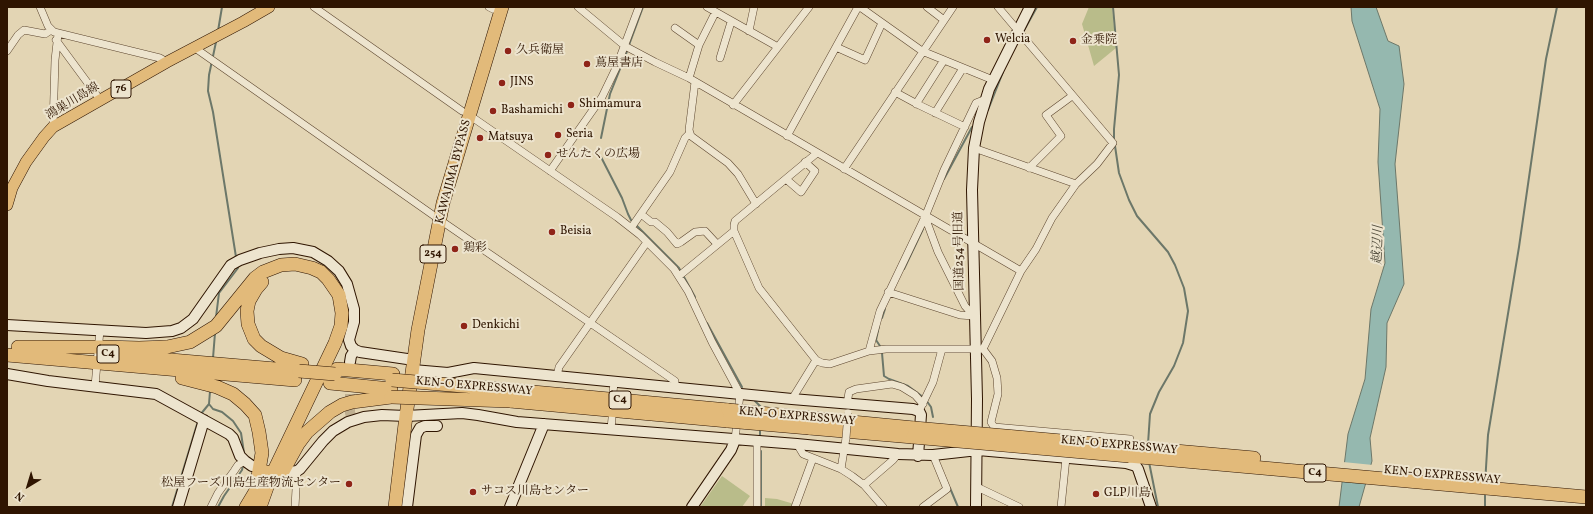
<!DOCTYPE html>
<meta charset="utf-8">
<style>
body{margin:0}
#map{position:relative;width:1593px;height:514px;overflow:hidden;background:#e3d5b4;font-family:Vollkorn,serif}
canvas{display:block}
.frame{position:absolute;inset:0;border:8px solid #2f1501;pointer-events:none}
.north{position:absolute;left:8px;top:466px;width:40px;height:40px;-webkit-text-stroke:3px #ede4ce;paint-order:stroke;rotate:218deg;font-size:11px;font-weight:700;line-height:16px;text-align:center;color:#2f1501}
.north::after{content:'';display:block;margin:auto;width:14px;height:18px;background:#2f1501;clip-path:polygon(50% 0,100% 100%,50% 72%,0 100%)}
</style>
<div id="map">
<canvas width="1593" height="514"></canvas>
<div class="frame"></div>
<div class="north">N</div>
</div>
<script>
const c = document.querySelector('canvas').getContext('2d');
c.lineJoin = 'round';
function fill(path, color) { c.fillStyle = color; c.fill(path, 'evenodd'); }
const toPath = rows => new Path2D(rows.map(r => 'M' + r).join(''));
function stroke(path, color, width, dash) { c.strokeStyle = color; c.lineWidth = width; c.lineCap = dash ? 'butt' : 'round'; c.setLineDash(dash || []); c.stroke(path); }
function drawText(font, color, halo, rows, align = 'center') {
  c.font = font + ' Vollkorn,"Noto Serif JP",serif'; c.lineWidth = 4; c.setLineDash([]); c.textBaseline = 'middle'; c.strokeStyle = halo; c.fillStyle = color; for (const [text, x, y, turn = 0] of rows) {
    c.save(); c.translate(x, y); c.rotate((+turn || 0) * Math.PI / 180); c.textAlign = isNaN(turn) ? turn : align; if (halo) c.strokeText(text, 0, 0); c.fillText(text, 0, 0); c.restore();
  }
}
fill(toPath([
 [1089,7,1112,7,1116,48,1094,66,1082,24],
 [722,476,750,496,742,507,700,507],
 [765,498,777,499,794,504,793,507,765,507]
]), '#b9bc8a');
const water = toPath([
 [1351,7,1376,7,1388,41,1399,46,1404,84,1395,164,1404,284,1387,323,1386,367,1370,438,1372,461,1359,507,1339,507,1348,434,1365,379,1371,309,1385,263,1378,162,1380,109,1352,21,1351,7]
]);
fill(water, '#95b8af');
stroke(water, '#6c7769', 1);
fill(toPath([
 [1343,462,1373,465,1368,482,1340,480]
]), '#e3d5b4');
stroke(toPath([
 [1113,7,1119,75,1114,129,1114,140],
 [218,31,222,7],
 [1022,34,1037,7],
 [216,42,209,75,208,91,213,112,236,257],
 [629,45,643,7],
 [988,110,1003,72],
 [601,138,610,94,628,49],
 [1115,146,1119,173,1129,200,1137,216,1168,252,1175,265,1184,288,1188,311,1183,343,1174,366,1159,392,1150,414,1148,444],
 [601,157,622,198,628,214,631,220,679,268,695,297],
 [944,179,972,127],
 [904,269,923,229],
 [216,317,219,293,238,268,238,266],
 [882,318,885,309],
 [707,323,742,387],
 [879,326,876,340,880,346],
 [882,353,884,376,889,379,908,386,923,397],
 [213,358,215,333],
 [926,400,931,407,933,417],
 [755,401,762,408],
 [209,404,213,409,222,412,233,421,241,433,244,453],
 [200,415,209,404,210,391],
 [760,435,760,429],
 [761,451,761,507],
 [1149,462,1158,507],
 [1485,484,1488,435,1519,247,1546,59,1557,7],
 [950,488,958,507],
 [172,507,198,421],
 [218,507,224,496,242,470,243,465],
 [1485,507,1485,492]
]), '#6c7769', 2);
stroke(toPath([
 [350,364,350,413,352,417]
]), '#bfaf90', 10, [10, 5]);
const street = toPath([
 [40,7,48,26,54,32,160,58,167,62],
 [314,7,462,111],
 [489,7,493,9],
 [578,7,625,46,655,62,689,78,1021,271],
 [707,7,778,47],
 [860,7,922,51,993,80],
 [927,7,944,20],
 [675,28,699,45],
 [749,31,754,7],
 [56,40,101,101],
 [836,47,865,60,882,23],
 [195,48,440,220,675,381,675,387],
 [7,51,18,35,24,30,45,34,51,30],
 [720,58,731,22],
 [689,78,699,45,715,13],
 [895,92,919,105,965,127],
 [916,104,944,60],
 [733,105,809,7],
 [935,113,963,68],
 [469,115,617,217,640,235,674,269,688,291,712,342,740,394,735,440],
 [53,127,55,60,58,34],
 [690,133,691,136,728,163,738,174,756,204],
 [787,136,858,7],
 [974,148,1076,184],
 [817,153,735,221,734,225,734,231,759,288,816,360,822,363,830,364,869,351,886,349,983,349,992,361,997,378,998,394,991,422,994,427,1130,439],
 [1029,168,1061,136,1046,115,1072,96],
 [844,169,953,7],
 [550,171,602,97,616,68,639,7],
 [786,179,801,192,815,171,805,162],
 [641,214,651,222,655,222,667,232,677,244,681,242,695,232,705,231,717,244],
 [631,228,670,172,685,138,690,133,689,130,695,82],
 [679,276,734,231],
 [888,292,960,315,974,316,965,306,938,252,925,217],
 [983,349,1021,271,1036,249,1052,218,1076,184,1097,164,1113,143,998,7],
 [869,351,880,311,925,217,944,170,976,103,986,99],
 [557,376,559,367,647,242],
 [95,386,100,330],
 [613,393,614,382],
 [792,399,816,360],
 [847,404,849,392,856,389,892,384,902,387,915,395,923,404],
 [921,407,933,382,942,349],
 [611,429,612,418],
 [797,444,803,454,841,469,852,476,864,485,883,507],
 [841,469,846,438],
 [864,485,893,460,898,454],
 [977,487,1019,507],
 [211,507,218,493,234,471,238,465,245,461],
 [295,507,297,471],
 [757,507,757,442],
 [795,507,813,458],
 [923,507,947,489,933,455],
 [1061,507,1066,458]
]);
const secondary = toPath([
 [7,325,146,333,172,331,181,328,193,319,231,265,240,260,260,253,279,249,293,248,313,252,328,261,339,271,347,284,354,309,354,322,349,340,351,346,355,350,360,352,407,359],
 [350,362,351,356,355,350],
 [413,370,448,373,474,368,792,399,913,409,919,411,921,415,918,456],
 [7,374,48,381,156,394,229,434,233,438,240,456,245,461,252,466],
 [290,472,297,471,300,469,323,441,333,431,348,422,364,417,382,415,406,416,462,413,478,415,517,422,797,444,898,454,933,455,978,450,1126,463,1136,466,1138,469,1151,507],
 [178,507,204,420],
 [407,507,416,435,420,428,425,426,437,426],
 [510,507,544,424],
 [692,507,731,450,735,440],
 [976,507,977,399,972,190,974,148,979,122,989,89,1030,7]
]);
const primary = toPath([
 [7,205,12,188,26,162,44,137,53,127,167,62,243,22,269,7]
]);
const highway = toPath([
 [262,282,256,289,249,301,247,311,248,324,254,339,261,346,281,358,302,364],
 [18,347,104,347,139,348,167,347,190,342,216,326,255,278,263,272,281,265,295,264,312,268,321,272,328,279,339,295,342,313,341,326,335,343,270,479,260,507],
 [7,355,295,380],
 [124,356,299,371],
 [337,369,393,374],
 [182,378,217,387,233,394,245,404,255,415,259,432,262,453,257,482],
 [330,383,391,389],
 [511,390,728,410],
 [510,401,728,421],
 [810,418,914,428],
 [809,428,913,437],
 [1130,447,1254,458],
 [1129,456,1586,497],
 [282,473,298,444,307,432,330,412,342,405,352,402,391,397],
 [246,507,267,472],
 [395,507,406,416,418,330,443,203,502,7]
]);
stroke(street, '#5c452e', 8);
stroke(secondary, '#2f1501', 12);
stroke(primary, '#2f1501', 12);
stroke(highway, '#2f1501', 14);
stroke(street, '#ede4ce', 7);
stroke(secondary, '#ede4ce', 10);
stroke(primary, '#e2ba7a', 11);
stroke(highway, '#e2ba7a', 13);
const streetBridge = toPath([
 [846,438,848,413]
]);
const highwayBridge = toPath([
 [299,371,335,374],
 [392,380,511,390],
 [391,397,510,401],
 [728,410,810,418],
 [728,421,809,428],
 [914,428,1130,447],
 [913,437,1129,456]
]);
stroke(streetBridge, '#5c452e', 8, []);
stroke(highwayBridge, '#2f1501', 14, []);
stroke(streetBridge, '#ede4ce', 7);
stroke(highwayBridge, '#e2ba7a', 13);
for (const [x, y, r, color] of [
 [987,40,4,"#8f2418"],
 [1073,41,4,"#8f2418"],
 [508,51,4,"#8f2418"],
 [587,64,4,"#8f2418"],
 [502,83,4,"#8f2418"],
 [571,105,4,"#8f2418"],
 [493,111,4,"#8f2418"],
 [558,135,4,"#8f2418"],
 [480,138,4,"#8f2418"],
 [548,155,4,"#8f2418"],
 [552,232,4,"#8f2418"],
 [455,249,4,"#8f2418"],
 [464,326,4,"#8f2418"],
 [349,484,4,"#8f2418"],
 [473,492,4,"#8f2418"],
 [1096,494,4,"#8f2418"]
]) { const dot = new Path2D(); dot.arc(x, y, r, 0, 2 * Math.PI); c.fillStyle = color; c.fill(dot); stroke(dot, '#ede4ce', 1.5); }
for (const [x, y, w] of [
 [121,89,20],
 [433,254,26],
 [108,354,22],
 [620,400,22],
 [1315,473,22]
]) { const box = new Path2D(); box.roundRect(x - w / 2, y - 9, w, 18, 3); c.fillStyle = '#ede4ce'; c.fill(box); stroke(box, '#2f1501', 1); }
drawText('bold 11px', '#2f1501', null, [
 ["76",121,89],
 ["254",433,254],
 ["C4",108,354],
 ["C4",620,400],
 ["C4",1315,473]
]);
drawText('12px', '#2f1501', '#ede4ce', [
 ["Welcia",995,40],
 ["金乗院",1081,41],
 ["久兵衛屋",516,51],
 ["蔦屋書店",595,64],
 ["JINS",510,83],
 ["Shimamura",579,105],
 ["Bashamichi",501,111],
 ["Seria",566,135],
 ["Matsuya",488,138],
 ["せんたくの広場",556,155],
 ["Beisia",560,232],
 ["鶏彩",463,249],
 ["Denkichi",472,326],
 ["松屋フーズ川島生産物流センター",341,484,"right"],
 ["サコス川島センター",481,492],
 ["GLP川島",1104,494]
], 'left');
drawText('12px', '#2f1501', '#ede4ce', [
 ["鴻巣川島線",73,102,-31],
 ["KAWAJIMA BYPASS",454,172,-75],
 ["国道254号旧道",960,251,-91],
 ["KEN-O EXPRESSWAY",474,387,5],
 ["KEN-O EXPRESSWAY",797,417,5],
 ["KEN-O EXPRESSWAY",1119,446,5],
 ["KEN-O EXPRESSWAY",1442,476,5]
]);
drawText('italic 13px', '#534e3e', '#ede4ce', [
 ["越辺川",1379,245,-88]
]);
</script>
